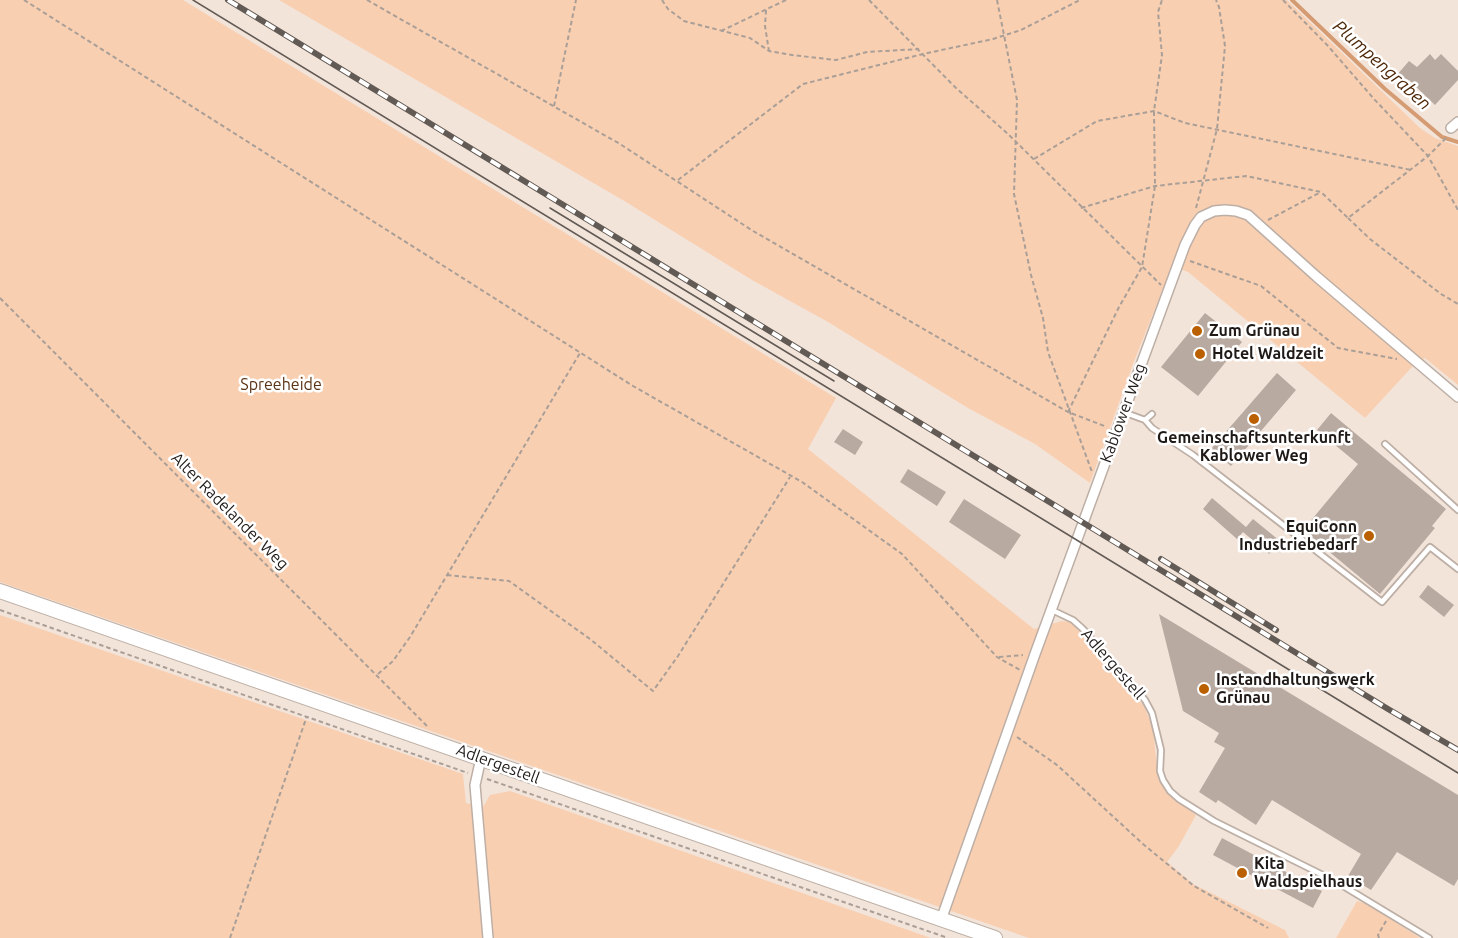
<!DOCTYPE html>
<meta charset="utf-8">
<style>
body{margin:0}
canvas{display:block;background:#f3e4da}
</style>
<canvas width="1458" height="938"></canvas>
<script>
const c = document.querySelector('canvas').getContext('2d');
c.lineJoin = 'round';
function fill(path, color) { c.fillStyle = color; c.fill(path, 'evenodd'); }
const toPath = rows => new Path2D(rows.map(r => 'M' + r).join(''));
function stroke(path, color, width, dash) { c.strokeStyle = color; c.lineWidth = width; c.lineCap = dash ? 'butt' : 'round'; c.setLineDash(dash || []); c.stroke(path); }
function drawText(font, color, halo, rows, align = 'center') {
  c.font = font + ' Ubuntu,sans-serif'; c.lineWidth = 5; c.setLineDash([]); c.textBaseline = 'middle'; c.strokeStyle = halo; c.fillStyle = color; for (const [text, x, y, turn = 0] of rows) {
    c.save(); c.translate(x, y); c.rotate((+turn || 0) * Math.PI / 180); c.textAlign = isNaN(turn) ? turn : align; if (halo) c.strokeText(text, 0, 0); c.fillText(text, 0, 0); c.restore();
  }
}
fill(toPath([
 [0,0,183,0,836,398,808,449,1034,629,1062,621,1071,622,1081,633,1144,706,1153,728,1158,777,1168,794,1196,815,1179,846,1167,862,1193,884,1285,930,1289,938,1029,938,0,582],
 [279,0,1287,0,1420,128,1435,138,1458,146,1458,385,1425,358,1412,367,1365,418,1188,272,1172,266,1133,364,1090,483,1035,444,968,408,828,322,752,280,626,202],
 [0,615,463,774,466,803,483,807,490,795,510,791,931,938,0,938],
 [1357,901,1367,904,1420,938,1336,938]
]), '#f9cfb2');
stroke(toPath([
 [1292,0,1385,89,1442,137,1458,142]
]), '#d59b73', 4);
fill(toPath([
 [1430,54,1435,60,1441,54,1458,71,1458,80,1435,105,1409,80,1406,84,1396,76,1409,61,1417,67],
 [1205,313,1242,342,1198,396,1161,367],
 [1277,373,1296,390,1231,466,1211,449],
 [1331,413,1446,509,1432,526,1435,528,1380,594,1303,530,1358,464,1317,430],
 [843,429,863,442,855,455,834,442],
 [908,469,946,492,937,506,900,482],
 [1212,498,1246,527,1253,519,1280,541,1269,554,1243,532,1237,539,1203,509],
 [964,499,1021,535,1005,559,949,522],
 [1428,585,1454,605,1444,617,1419,597],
 [1159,614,1458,795,1458,879,1454,886,1397,852,1371,890,1348,876,1361,854,1272,800,1256,825,1218,800,1216,803,1199,792,1225,748,1214,742,1219,733,1183,711],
 [1222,838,1322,891,1313,908,1213,855]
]), '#b8aaa1');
const service = toPath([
 [1123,412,1145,420,1152,428,1193,455,1382,602,1430,547,1458,569],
 [1145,420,1152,414],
 [1385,444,1458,510],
 [1052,610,1073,620,1083,629,1145,700,1152,713,1161,750,1160,771,1163,780,1170,791,1179,799,1214,821,1335,881,1429,938]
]);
const minor = toPath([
 [1451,128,1458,122],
 [481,758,475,785,488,938],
 [941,920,1035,654,1185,245,1195,225,1201,217,1214,211,1225,210,1236,211,1248,215,1317,277,1458,397]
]);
const secondary = toPath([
 [0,591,995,938]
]);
stroke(service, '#bdafa5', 8);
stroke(minor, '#bdafa5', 12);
stroke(secondary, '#bdafa5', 16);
stroke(toPath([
 [24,0,633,386,802,482,902,554,997,657,1020,670],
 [367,0,620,144,753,231,1068,412,1107,427],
 [662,0,668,9,684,21,750,38,769,51,792,55,836,60,867,52,919,49],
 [869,0,955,87,1008,134,1161,285],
 [997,0,1017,100,1014,194,1031,275,1043,318,1048,352,1092,472],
 [1283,0,1328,46,1374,99,1428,156,1458,210],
 [766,10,765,26,769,51],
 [721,31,786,0],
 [554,106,576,0],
 [1034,159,1097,121,1154,111,1185,123,1411,170],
 [678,180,803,84,923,54,993,39,1021,30,1080,0],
 [1081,208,1155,186,1246,176,1321,192,1348,218,1428,156,1448,136],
 [1196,208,1217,129,1225,46,1219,7,1216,0],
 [1348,218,1370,239,1441,294,1458,304],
 [1268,220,1321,192],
 [1190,261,1261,286,1338,348,1397,359],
 [0,298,428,727],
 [1068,412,1119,307,1142,267,1155,186,1154,111,1162,55,1158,12,1162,0],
 [447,575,509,581,590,639,653,691,678,656,790,477],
 [0,610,468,773],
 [999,657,1023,655],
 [378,674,393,661,410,637,580,353],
 [1017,737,1057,765,1143,844,1194,886,1268,928],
 [487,779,948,938],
 [230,938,307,716],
 [1379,938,1378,935,1386,921]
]), '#aa9f97', 2, [4.5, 3]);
stroke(service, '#fff', 4.5);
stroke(minor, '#fff', 9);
stroke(secondary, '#fff', 14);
stroke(toPath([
 [193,0,1458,773],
 [550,208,834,381]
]), '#625a54', 1.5);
const rail = toPath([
 [228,0,1388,709,1458,750],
 [1161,559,1276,630]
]);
stroke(rail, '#625a54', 6);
stroke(rail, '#fff', 4, [11]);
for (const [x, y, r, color] of [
 [1197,331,6,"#bb6001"],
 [1200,354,6,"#bb6001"],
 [1254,419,6,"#bb6001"],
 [1369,536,6,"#bb6001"],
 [1204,689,6,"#bb6001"],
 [1242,873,6,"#bb6001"]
]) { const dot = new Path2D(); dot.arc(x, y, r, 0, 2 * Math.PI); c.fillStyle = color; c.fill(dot); stroke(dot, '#fff', 2); }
drawText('bold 16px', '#1f1a17', '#fff', [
 ["Zum Grünau",1209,331],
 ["Hotel Waldzeit",1212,354],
 ["Gemeinschaftsunterkunft",1254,438,"center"],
 ["Kablower Weg",1254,456,"center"],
 ["EquiConn",1357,527,"right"],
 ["Industriebedarf",1357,545,"right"],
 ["Instandhaltungswerk",1216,680],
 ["Grünau",1216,698],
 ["Kita",1254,864],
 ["Waldspielhaus",1254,882]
], 'left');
drawText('16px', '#5b3416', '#fff', [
 ["Spreeheide",281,385]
]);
drawText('16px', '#1f1a17', '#fff', [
 ["Kablower Weg",1123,413,-70],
 ["Alter Radelander Weg",230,511,45],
 ["Adlergestell",1113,664,49],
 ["Adlergestell",498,764,20]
]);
drawText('italic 18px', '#4e2808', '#fff', [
 ["Plumpengraben",1382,65,42]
]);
</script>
